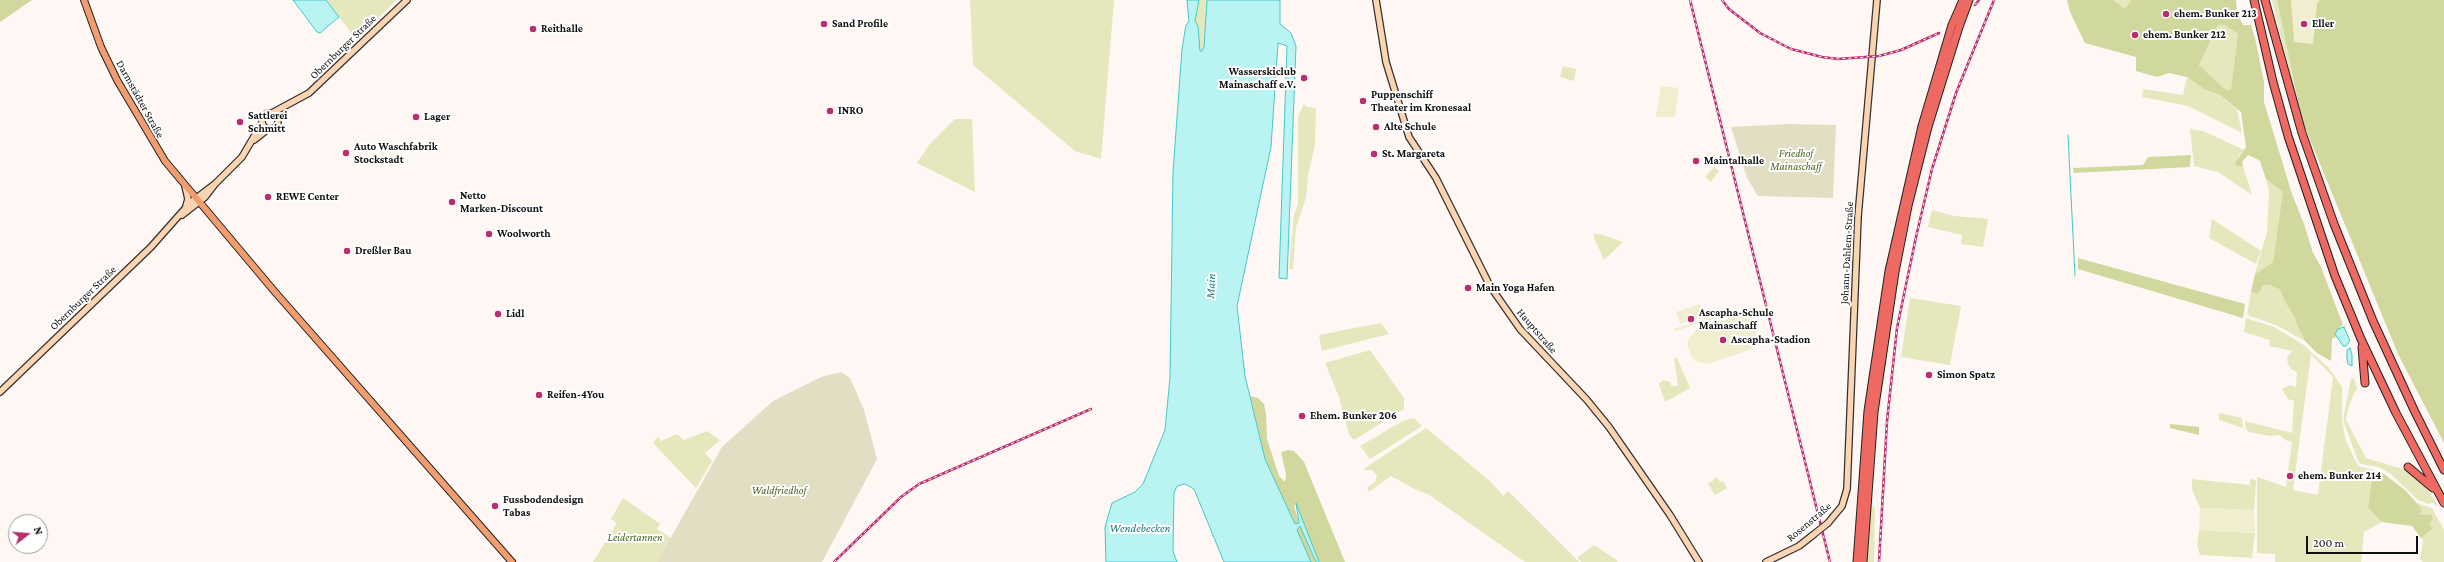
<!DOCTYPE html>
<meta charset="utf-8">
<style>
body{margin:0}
#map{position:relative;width:2444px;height:562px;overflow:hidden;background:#fef7f3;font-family:"Crimson Pro",serif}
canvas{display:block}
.north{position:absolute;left:8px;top:514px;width:40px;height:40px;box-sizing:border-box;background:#fff;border:1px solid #9f9f9f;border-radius:50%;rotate:73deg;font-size:11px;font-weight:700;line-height:16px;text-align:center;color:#101010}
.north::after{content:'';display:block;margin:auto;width:14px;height:18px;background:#bb2d6d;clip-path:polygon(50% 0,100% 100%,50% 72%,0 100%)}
.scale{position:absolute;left:2306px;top:536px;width:112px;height:18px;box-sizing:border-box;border:2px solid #101010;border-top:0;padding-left:5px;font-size:12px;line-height:14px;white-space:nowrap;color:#101010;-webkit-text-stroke:3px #fff;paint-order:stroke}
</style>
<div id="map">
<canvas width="2444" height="562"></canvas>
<div class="north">N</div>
<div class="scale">200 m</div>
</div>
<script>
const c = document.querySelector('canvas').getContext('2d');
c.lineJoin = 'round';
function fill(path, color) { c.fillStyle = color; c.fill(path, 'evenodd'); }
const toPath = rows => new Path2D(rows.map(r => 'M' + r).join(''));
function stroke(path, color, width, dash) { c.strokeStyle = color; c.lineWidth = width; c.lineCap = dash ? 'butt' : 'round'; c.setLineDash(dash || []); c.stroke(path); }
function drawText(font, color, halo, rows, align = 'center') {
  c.font = font + ' "Crimson Pro",serif'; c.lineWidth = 4; c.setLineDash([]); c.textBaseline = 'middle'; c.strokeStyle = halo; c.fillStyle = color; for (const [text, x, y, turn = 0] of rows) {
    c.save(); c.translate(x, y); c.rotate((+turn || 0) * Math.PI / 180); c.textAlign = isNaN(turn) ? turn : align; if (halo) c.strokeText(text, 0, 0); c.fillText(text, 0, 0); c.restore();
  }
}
fill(toPath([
 [326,0,397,0,356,39],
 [970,0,1114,0,1101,159,1075,151,973,65],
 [1199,0,1207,0,1204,47,1201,52,1199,49,1198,26,1195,19],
 [2111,0,2131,0,2125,9],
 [2272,0,2277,0,2302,120,2289,69],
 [2218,25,2224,25,2238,34,2232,90,2226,90,2199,65],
 [1563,66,1576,69,1574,81,1560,77],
 [2187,77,2204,89,2220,95,2237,110,2242,133,2188,106,2142,97,2143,89,2183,95],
 [1304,104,1307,107,1316,108,1315,145,1308,175,1306,198,1296,227,1293,269,1289,269,1294,215,1298,203,1298,117],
 [955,119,972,119,975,192,917,163,929,145],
 [2190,129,2203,131,2244,150,2239,155,2237,166,2243,166,2252,195,2218,172,2194,166],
 [1714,167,1719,171,1711,182,1705,177],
 [2266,179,2283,191,2283,199,2273,262,2255,274,2267,232,2269,190],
 [1932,210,1954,216,1988,219,1983,247,1961,244,1962,235,1928,227],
 [2212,219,2261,251,2256,264,2209,238],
 [1594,234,1600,234,1623,242,1604,260,1594,238],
 [2262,285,2270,285,2281,290,2284,300,2296,317,2296,323,2305,341,2276,325,2247,315,2251,292,2258,294],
 [1910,298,1961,306,1950,365,1901,357],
 [2246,318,2274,327,2301,343,2328,367,2342,387,2342,421,2346,441,2358,466,2373,470,2368,508,2382,522,2364,532,2361,562,2275,562,2275,554,2257,553,2257,477,2286,487,2292,442,2285,440,2280,435,2270,436,2249,432,2246,429,2245,421,2292,433,2294,401,2288,399,2282,389,2290,385,2296,387,2297,372,2291,369,2288,364,2287,358,2292,351,2269,346,2270,340,2244,332],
 [2311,354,2333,377,2318,495,2293,490],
 [1381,323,1389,334,1322,351,1319,335],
 [1370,350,1404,398,1404,409,1354,440,1349,434,1339,397,1325,363],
 [1674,358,1677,358,1690,388,1665,402,1659,384,1663,380,1670,382,1671,386,1678,386],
 [2351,378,2354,378,2357,388,2349,405,2346,420,2366,458,2409,471,2425,485,2439,508,2433,503,2428,504,2418,500,2391,474,2379,467,2361,464,2358,461,2343,420],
 [2219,413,2242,418,2243,428,2219,420],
 [1414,418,1422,426,1370,459,1360,446,1403,421],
 [1426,428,1492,483,1503,496,1508,491,1579,562,1525,562,1428,494,1416,490,1391,476,1369,492,1367,487,1375,482,1377,475,1372,470,1364,470,1365,468],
 [707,431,720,440,705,453,712,461,696,488,653,443,658,437,661,441,677,434,684,440],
 [1717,477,1720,482,1723,481,1727,488,1715,495,1708,484],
 [2192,479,2250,485,2250,479,2256,480,2254,510,2200,508,2192,489],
 [623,498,660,524,657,529,671,538,657,562,593,562,617,523,611,519],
 [2417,503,2432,508,2444,530,2444,562,2423,562,2420,560,2423,540,2421,538,2433,529,2429,523,2431,514,2420,515,2422,509],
 [1875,507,1874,562,1867,562,1869,508],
 [2199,530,2255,533,2252,558,2200,555,2197,545],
 [1594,545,1615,559,1618,562,1581,562,1577,558]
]), '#e5e8bd');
fill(toPath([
 [0,0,32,0,0,22],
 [2067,0,2113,0,2125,9,2131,0,2236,0,2237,13,2243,25,2251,25,2255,38,2264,82,2264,102,2292,194,2304,224,2313,253,2321,267,2343,325,2338,329,2335,334,2336,337,2332,339,2331,361,2317,353,2305,341,2296,323,2295,317,2284,300,2281,290,2270,285,2263,285,2258,294,2251,292,2255,274,2273,262,2283,192,2266,179,2260,161,2257,159,2248,155,2242,162,2243,166,2237,166,2235,163,2246,147,2241,112,2220,95,2204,89,2187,77,2169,73,2157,77,2136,71,2136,57,2085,43,2070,12],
 [2218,25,2224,25,2238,34,2231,90,2226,90,2199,65],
 [2277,0,2291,0,2312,44,2317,3,2320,0,2444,0,2444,443,2398,354,2302,120],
 [2191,155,2190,167,2074,173,2073,168,2143,165,2148,157],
 [2078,258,2245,304,2243,318,2078,269],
 [1250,396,1258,398,1264,404,1266,414,1267,439,1279,476,1285,482,1286,474,1281,452,1288,450,1294,451,1304,462,1345,562,1319,562,1296,504,1294,506,1299,523,1295,524,1265,459],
 [2170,424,2199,427,2199,435,2170,428],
 [2373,470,2384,474,2405,490,2422,509,2420,515,2431,514,2433,519,2429,523,2433,529,2421,538,2412,526,2382,522,2368,508],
 [1300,526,1316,562,1311,562,1297,530]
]), '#d0d89d');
fill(toPath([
 [1789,124,1836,125,1833,198,1758,196,1747,178,1731,127],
 [841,372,850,378,864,410,877,459,822,562,657,562,722,447,773,401,821,377]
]), '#e1dec4');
fill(toPath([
 [2291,0,2320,0,2317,3,2313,44,2294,42],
 [1661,86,1679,88,1675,117,1656,117],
 [1700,304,1703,316,1680,324,1676,312],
 [1737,309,1738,311,1675,331,1674,329],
 [1739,316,1750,319,1757,329,1757,341,1750,350,1707,364,1695,361,1691,356,1687,344,1689,338,1697,329],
 [2200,508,2254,510,2255,533,2199,530]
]), '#f0eecf');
const water = toPath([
 [293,0,326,0,339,17,320,33,317,32,293,0],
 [1187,0,1199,0,1195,21,1198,26,1200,51,1202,51,1204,47,1207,0,1280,0,1280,24,1291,33,1296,46,1287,279,1279,278,1287,46,1278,43,1271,147,1237,306,1245,376,1265,459,1295,524,1299,523,1296,503,1319,562,1316,562,1300,526,1297,530,1311,562,1224,562,1194,489,1185,484,1177,486,1174,493,1173,551,1177,562,1106,562,1105,527,1112,503,1135,492,1143,484,1165,430,1170,377,1173,172,1182,49,1186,25,1189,21,1187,0],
 [2344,327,2350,341,2346,346,2343,346,2335,334,2338,329,2344,327],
 [2350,348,2352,355,2352,366,2348,364,2347,359,2347,350,2350,348]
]);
fill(water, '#baf4f2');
stroke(water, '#44c8c7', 1);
stroke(toPath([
 [2068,135,2075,276]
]), '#44c8c7', 1);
const secondary = toPath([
 [1376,0,1386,62,1409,137,1436,178,1490,286,1520,329,1587,400,1609,427,1670,515,1699,562],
 [272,113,309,93,407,0],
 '262 121a8 8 0 1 1 16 0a8 8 0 1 1-16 0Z',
 [254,140,268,129],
 [185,186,188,199,186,206],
 [182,215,205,197,215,184,242,157,262,123],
 [0,392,151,247,190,203,215,184],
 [1828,523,1842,506,1847,489,1858,217,1877,0],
 [1766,562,1799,546,1813,535]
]);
const primary = toPath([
 [84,0,101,47,117,80,165,161,275,292,512,562]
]);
const highway = toPath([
 [2254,0,2273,82,2288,136,2335,276,2361,339,2396,413,2444,503],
 [2265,0,2302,133,2334,224,2373,321,2414,410,2444,470],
 [2362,347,2365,383],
 [2408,467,2433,488],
 [1857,562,1868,411,1889,271,1922,126,1952,25,1963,0],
 [1863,562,1874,412,1895,272,1908,206,1928,127,1959,27,1969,0]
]);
stroke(secondary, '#323232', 8);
stroke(primary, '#212121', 8);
stroke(highway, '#212121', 9);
stroke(secondary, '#fbd5b1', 5.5);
stroke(primary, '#f29d6f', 6);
stroke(highway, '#ee6962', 7);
const rail = toPath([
 [1690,0,1830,562],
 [1722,0,1729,9,1760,33,1791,49,1822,57,1838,59,1879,56,1901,50,1939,33],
 [1975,5,1979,0],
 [834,562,901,497,919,484,1091,409],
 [1879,562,1887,421,1897,328,1916,237,1932,169,1956,93,1994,0]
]);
stroke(rail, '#bb2d6d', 2.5);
stroke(rail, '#fff', 1, [3]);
const secondaryBridge = toPath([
 [1813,535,1828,523]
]);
stroke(secondaryBridge, '#323232', 8, []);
stroke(secondaryBridge, '#fbd5b1', 5.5);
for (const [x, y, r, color] of [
 [2166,14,4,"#bb2d6d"],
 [824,24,4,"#bb2d6d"],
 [2304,24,4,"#bb2d6d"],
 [533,29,4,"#bb2d6d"],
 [2135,35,4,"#bb2d6d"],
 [1304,78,4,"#bb2d6d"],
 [1363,101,4,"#bb2d6d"],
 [830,111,4,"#bb2d6d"],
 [416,117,4,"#bb2d6d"],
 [240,122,4,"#bb2d6d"],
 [1376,127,4,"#bb2d6d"],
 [346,153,4,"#bb2d6d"],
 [1374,154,4,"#bb2d6d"],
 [1696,161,4,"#bb2d6d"],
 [268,197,4,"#bb2d6d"],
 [452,202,4,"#bb2d6d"],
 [489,234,4,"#bb2d6d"],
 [347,251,4,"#bb2d6d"],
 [1468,288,4,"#bb2d6d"],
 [498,314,4,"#bb2d6d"],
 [1691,319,4,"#bb2d6d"],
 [1723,340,4,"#bb2d6d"],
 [1929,375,4,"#bb2d6d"],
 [539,395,4,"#bb2d6d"],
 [1302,416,4,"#bb2d6d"],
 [2290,476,4,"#bb2d6d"],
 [495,506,4,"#bb2d6d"]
]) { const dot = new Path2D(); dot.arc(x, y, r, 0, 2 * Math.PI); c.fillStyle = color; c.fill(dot); stroke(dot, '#fff', 1.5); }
drawText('bold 11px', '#101010', '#fff', [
 ["ehem. Bunker 213",2174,14],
 ["Sand Profile",832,24],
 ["Eller",2312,24],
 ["Reithalle",541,29],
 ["ehem. Bunker 212",2143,35],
 ["Wasserskiclub",1296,72,"right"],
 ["Mainaschaff e.V.",1296,85,"right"],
 ["Puppenschiff",1371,95],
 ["Theater im Kronesaal",1371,108],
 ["INRO",838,111],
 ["Sattlerei",248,116],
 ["Schmitt",248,129],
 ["Lager",424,117],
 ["Alte Schule",1384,127],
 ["Auto Waschfabrik",354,147],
 ["Stockstadt",354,160],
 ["St. Margareta",1382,154],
 ["Maintalhalle",1704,161],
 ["Netto",460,196],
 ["Marken-Discount",460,209],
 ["REWE Center",276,197],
 ["Woolworth",497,234],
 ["Dreßler Bau",355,251],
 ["Main Yoga Hafen",1476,288],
 ["Ascapha-Schule",1699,313],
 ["Mainaschaff",1699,326],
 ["Lidl",506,314],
 ["Ascapha-Stadion",1731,340],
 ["Simon Spatz",1937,375],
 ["Reifen-4You",547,395],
 ["Ehem. Bunker 206",1310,416],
 ["ehem. Bunker 214",2298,476],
 ["Fussbodendesign",503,500],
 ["Tabas",503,513]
], 'left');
drawText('11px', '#101010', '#fff', [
 ["Obernburger Straße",343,47,-44],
 ["Darmstädter Straße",140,99,61],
 ["Johann-Dahlem-Straße",1847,253,-87],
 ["Obernburger Straße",83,298,-44],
 ["Hauptstraße",1537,331,49],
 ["Rosenstraße",1809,522,-40]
]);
drawText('italic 11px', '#4b6522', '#fff', [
 ["Friedhof",1796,154],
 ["Mainaschaff",1796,167],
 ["Waldfriedhof",779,491],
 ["Leidertannen",635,538]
]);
drawText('italic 12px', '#1b7e81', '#fff', [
 ["Main",1211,286,-87],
 ["Wendebecken",1140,528]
]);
</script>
